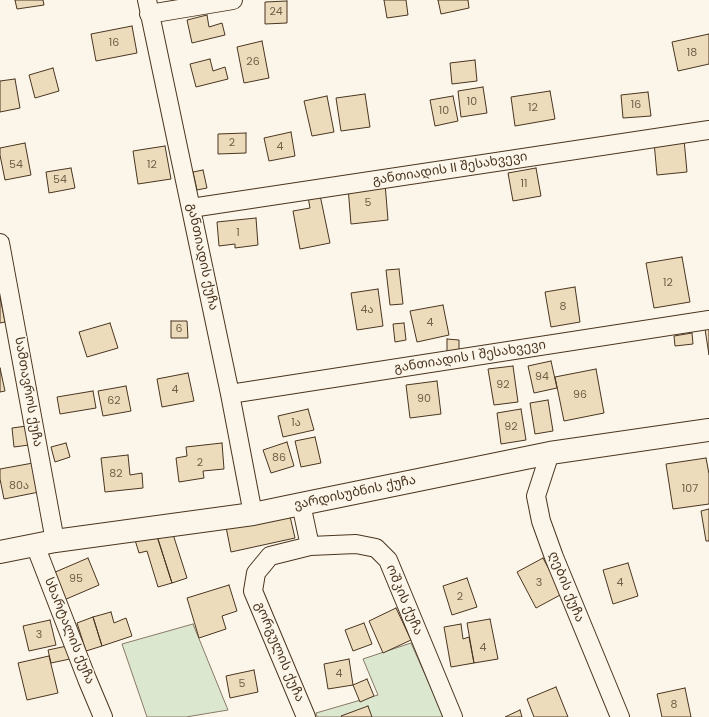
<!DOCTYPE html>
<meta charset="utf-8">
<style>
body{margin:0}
canvas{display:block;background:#fbf6e9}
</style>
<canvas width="709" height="717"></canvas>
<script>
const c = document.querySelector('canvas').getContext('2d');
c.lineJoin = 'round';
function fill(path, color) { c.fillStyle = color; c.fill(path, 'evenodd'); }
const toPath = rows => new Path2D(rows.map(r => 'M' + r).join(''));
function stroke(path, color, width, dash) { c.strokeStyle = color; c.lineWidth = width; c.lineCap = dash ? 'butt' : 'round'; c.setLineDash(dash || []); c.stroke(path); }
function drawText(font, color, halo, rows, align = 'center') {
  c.font = font + ' Poppins,"Noto Sans Georgian",sans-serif'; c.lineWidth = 3; c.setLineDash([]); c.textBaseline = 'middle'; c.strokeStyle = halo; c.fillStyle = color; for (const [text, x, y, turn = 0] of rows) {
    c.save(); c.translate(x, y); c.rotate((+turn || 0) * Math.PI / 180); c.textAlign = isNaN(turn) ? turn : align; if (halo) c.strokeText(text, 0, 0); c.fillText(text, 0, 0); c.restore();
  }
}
const green = toPath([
 [193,624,228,710,186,717,147,717,122,644,193,624],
 [411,643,444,717,317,717,316,713,378,695,363,659,411,643]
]);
fill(green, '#dce7d0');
stroke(green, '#887966', 1);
const building = toPath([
 [15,0,43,0,44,5,17,9,15,0],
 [384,0,406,0,408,15,387,18,384,0],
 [438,0,468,0,469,8,441,14,438,0],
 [287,1,287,23,265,24,265,2,287,1],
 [207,15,209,27,222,23,225,35,192,43,187,20,207,15],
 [132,26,137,53,96,61,91,34,132,26],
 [709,34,709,64,678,71,672,42,709,34],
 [262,41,269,78,244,83,237,47,262,41],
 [210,59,213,71,225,67,228,79,196,87,190,64,210,59],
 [475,60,477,81,452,84,450,63,475,60],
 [53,68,59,91,35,98,29,75,53,68],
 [15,79,20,108,0,112,0,81,15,79],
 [483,87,487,113,461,117,458,91,483,87],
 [550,91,555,119,515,126,511,97,550,91],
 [648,92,651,116,623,118,621,95,648,92],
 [365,94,370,127,341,131,336,98,365,94],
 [327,96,334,132,312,136,304,101,327,96],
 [453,96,458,121,435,126,430,100,453,96],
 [291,132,295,156,269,161,264,138,291,132],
 [246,133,246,153,218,154,218,134,246,133],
 [684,139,687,172,657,175,654,142,684,139],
 [25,143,31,175,5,180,0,155,0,148,25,143],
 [165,146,171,179,138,184,133,151,165,146],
 [71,168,75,188,49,193,46,172,71,168],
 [536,168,541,196,513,201,508,173,536,168],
 [203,170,207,188,197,190,193,172,203,170],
 [385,183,388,220,351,224,348,187,385,183],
 [320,195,330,243,300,249,293,211,310,208,308,197,320,195],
 [256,218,258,245,235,248,235,244,219,246,217,222,256,218],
 [682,257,690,302,654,308,646,263,682,257],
 [399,269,403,304,390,305,386,270,399,269],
 [575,287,580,322,551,327,545,292,575,287],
 [378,289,383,326,357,330,351,293,378,289],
 [0,296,5,322,0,323,0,296],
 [443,305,449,335,417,342,410,311,443,305],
 [171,321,187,321,188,338,171,338,171,321],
 [110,323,118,348,87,357,79,332,110,323],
 [404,323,406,340,395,342,393,324,404,323],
 [709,328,709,355,705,329,709,328],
 [692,333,693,344,675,346,674,336,692,333],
 [447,339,459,340,459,354,447,354,447,339],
 [551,361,557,388,534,393,528,366,551,361],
 [513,366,518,402,494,405,488,369,513,366],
 [0,368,5,391,0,392,0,368],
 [596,369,604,413,564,421,555,377,596,369],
 [188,373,194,401,162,407,157,379,188,373],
 [437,381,441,414,410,418,406,385,437,381],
 [126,386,131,411,103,416,98,391,126,386],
 [93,391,96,408,60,414,57,397,93,391],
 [548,400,553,431,535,434,530,403,548,400],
 [308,409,314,430,283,437,278,416,308,409],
 [521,409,526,440,501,444,497,413,521,409],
 [27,426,29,445,14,447,12,428,27,426],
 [315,437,321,463,301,467,295,441,315,437],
 [287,442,294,466,271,473,263,450,287,442],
 [66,443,70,457,55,462,51,447,66,443],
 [222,443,224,469,203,471,204,478,179,482,176,458,187,456,186,447,222,443],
 [128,455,130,475,142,473,143,488,105,492,101,458,128,455],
 [706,458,709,474,709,504,673,509,666,464,706,458],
 [33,463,39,492,4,499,0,479,0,469,33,463],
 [709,509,709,541,706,541,701,511,709,509],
 [289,512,295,538,231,552,226,527,289,512],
 [171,528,187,578,172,583,156,533,171,528],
 [156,533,172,583,158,587,147,551,139,553,135,540,156,533],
 [88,558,99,585,64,600,53,573,88,558],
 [543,558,562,594,536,608,517,572,543,558],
 [628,563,638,596,613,604,603,570,628,563],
 [467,578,477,607,452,615,443,586,467,578],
 [229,585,237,611,222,616,226,629,199,638,187,598,229,585],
 [396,608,411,640,383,653,369,621,396,608],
 [111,612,114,623,126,618,132,636,102,646,93,617,111,612],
 [93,617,102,646,86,651,77,623,93,617],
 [490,619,498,659,474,663,467,623,490,619],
 [50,620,56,645,29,651,23,626,50,620],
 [364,623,372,644,353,651,345,630,364,623],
 [461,624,463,639,469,637,474,663,451,667,444,627,461,624],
 [67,646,70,659,51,663,48,650,67,646],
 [49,656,58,693,27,700,18,663,49,656],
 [349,659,353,685,328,689,324,664,349,659],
 [254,670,258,692,230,698,226,676,254,670],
 [367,679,374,696,360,702,353,685,367,679],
 [556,687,568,717,534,717,527,699,556,687],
 [685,688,691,717,662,717,657,694,685,688],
 [368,706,372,717,342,717,341,716,368,706],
 [520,710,522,717,505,717,520,710]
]);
fill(building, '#ecdcbc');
stroke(building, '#4a3520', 1);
const minor = toPath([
 [147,0,230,394,253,514],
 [149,14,233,0],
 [191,208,709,130],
 [0,243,55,541],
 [230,394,709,320],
 [550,453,536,496,541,521,554,557,620,717],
 [301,504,310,546,270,556,256,573,253,591,306,717],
 [35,545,87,679,103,717],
 [310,546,356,544,376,548,388,560,453,717]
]);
const tertiary = toPath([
 [0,552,55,541,253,514,301,504,550,453,709,430]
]);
stroke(minor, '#4a3520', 20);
stroke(tertiary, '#4a3520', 24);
stroke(minor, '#fbf6e9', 18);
stroke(tertiary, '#fbf6e9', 22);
drawText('11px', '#725f47', null, [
 ["24",276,12],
 ["16",114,43],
 ["18",692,53],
 ["26",253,62],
 ["10",472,102],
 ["16",636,105],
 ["12",533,108],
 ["10",444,111],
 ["2",232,143],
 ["4",280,147],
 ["54",16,165],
 ["12",152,165],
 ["54",60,180],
 ["11",524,184],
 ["5",368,203],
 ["1",238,233],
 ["12",668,283],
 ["8",563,307],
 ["4ა",367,310],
 ["4",430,323],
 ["6",179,329],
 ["94",542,377],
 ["92",503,385],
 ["4",175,390],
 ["96",580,395],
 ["90",424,399],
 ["62",114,401],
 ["1ა",296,423],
 ["92",511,427],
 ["86",279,458],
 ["2",200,463],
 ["82",116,474],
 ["80ა",19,486],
 ["107",690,489],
 ["95",76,579],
 ["3",539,583],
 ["4",620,583],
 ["2",460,597],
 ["3",39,635],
 ["4",483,648],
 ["4",339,674],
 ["5",242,684],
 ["8",674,705]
]);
drawText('13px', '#4a3520', '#fbf6e9', [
 ["განთიადის II შესახვევი",450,169,-9],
 ["განთიადის ქუჩა",202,257,78],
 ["განთიადის I შესახვევი",470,357,-9],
 ["სამთავროს ქუჩა",28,392,80],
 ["ვარდისუბნის ქუჩა",355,493,-12],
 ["ღების ქუჩა",566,587,68],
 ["ოშკის ქუჩა",404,600,67],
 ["სხარტალის ქუჩა",69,631,68],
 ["გორგულის ქუჩა",279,652,67]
]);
</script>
